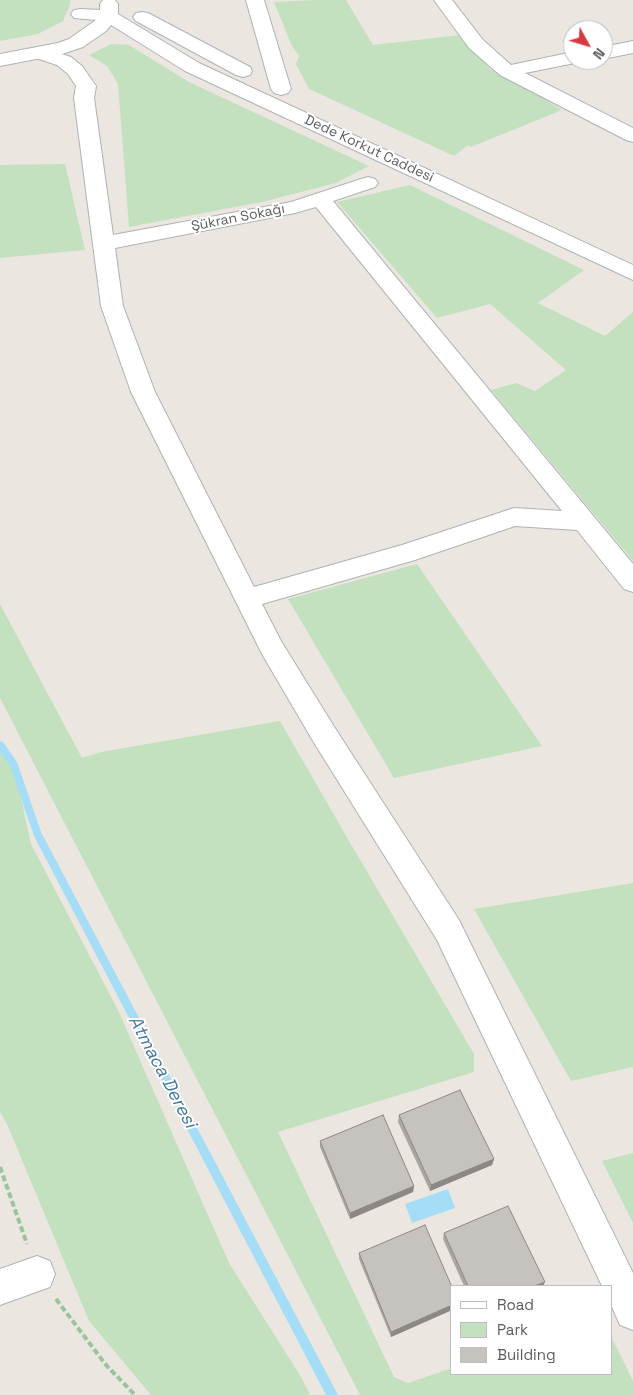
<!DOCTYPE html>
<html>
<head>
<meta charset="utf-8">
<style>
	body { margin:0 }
	#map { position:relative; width:633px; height:1395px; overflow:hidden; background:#ebe7e0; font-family:"Space Grotesk",sans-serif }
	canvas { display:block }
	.legend { position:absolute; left:450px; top:1285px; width:162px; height:90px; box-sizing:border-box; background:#fff; border:1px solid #bdbebf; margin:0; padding:6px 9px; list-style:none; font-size:15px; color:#595d60 }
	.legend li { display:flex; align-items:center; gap:10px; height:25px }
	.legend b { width:25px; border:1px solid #bdbebf }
	.north { position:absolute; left:563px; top:20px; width:50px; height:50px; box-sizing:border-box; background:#fff; border:1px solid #bdbebf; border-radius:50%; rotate:129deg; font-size:14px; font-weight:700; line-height:20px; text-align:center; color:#595d60 }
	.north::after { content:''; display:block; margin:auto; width:18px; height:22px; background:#d73a42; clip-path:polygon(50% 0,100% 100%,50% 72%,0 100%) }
</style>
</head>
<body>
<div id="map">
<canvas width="633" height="1395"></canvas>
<ul class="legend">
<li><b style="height:6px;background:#fff"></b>Road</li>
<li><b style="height:14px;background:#c3e0bf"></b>Park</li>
<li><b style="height:14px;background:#c6c2be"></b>Building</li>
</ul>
<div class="north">N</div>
</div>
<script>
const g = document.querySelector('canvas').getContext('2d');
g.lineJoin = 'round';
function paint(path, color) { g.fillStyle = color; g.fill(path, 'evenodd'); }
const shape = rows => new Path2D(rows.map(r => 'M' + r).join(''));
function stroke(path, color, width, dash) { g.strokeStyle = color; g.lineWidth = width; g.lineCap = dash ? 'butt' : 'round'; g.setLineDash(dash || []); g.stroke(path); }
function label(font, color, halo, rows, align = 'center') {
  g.font = font + ' "Space Grotesk",sans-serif'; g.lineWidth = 4; g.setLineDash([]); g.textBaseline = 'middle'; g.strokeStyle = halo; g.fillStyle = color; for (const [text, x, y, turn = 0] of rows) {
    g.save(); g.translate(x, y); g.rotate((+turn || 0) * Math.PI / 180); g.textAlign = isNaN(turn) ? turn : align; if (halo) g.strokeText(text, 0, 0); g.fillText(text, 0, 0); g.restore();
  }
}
const green = shape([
	[0,0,70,0,70,5,63,21,38,34,0,41],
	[315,0,346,0,373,45,460,35,491,70,498,71,562,110,471,147,468,145,454,156,309,89,296,64,299,56,292,46,274,2],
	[111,44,129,45,189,82,369,166,336,183,262,202,129,227,118,84,107,66,89,55],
	[65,164,85,250,0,258,0,165],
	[410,185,584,270,538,303,605,336,633,312,633,561,491,390,516,383,535,391,566,370,490,304,437,318,337,202],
	[417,564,542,746,394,778,288,599],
	[0,604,82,758,101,752,280,721,345,834,474,1054,474,1072,278,1132,394,1377,408,1383,452,1368,452,1374,612,1374,612,1338,633,1381,633,1395,360,1395,0,698],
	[0,746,14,765,31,844,118,1010,229,1263,303,1380,310,1395,151,1395,89,1321,7,1124,0,1112],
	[633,883,633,1067,571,1081,474,909],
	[633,1153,633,1223,602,1161]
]);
const water = shape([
	[448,1189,455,1208,412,1223,405,1204]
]);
const stream = shape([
	[0,741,3,742,17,762,41,832,338,1395,326,1395,34,836,10,766,0,752,0,741]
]);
const path = shape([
	[0,1167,27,1244],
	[56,1299,106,1365,135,1395]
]);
const minor = shape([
	[246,0,264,0,291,89,288,93,281,95,274,93,271,89,246,0],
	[434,0,452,0,483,40,511,65,573,52,573,60,581,60,580,62,525,73,633,128,633,142,626,140,500,75,469,48,434,0],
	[633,41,633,53,603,59,603,47,633,41],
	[40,47,71,57,82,66,96,86,94,98,113,235,291,202,361,179,368,177,375,179,378,183,375,187,333,201,633,564,633,592,624,589,577,530,515,526,415,560,262,604,281,641,333,725,459,920,633,1273,633,1330,620,1325,612,1307,612,1286,602,1286,437,940,313,741,262,654,131,392,101,306,74,98,76,86,68,74,57,65,33,57,31,53,33,49,40,47],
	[316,207,562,511,514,508,402,545,254,587,155,392,123,306,115,248,295,213,316,207],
	[37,1256,50,1261,55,1274,50,1287,0,1305,0,1269,37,1256]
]);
const tertiary = shape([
	[103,0,115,0,118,4,118,14,199,63,633,265,633,280,185,71,111,25,106,31,83,47,62,54,0,66,0,54,58,43,69,39,96,20,74,18,71,14,74,10,80,9,100,10,100,4,103,0],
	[142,12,148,13,250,67,252,71,250,75,243,77,236,75,136,21,133,17,136,13,142,12]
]);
const wall = shape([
	[399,1115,494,1159,492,1165,430,1191,398,1122],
	[320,1141,414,1186,413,1192,350,1219,320,1147],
	[444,1233,543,1286,464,1286,443,1239],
	[359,1253,452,1287,452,1310,391,1337,359,1259]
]);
const shadedWall = shape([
	[494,1159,492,1165,430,1191,431,1185],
	[414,1186,413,1192,350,1219,350,1213],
	[545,1282,543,1286,534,1286],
	[452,1305,452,1310,391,1337,391,1332]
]);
const building = shape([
	[460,1090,494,1159,431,1185,399,1115,460,1090],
	[383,1115,414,1186,350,1213,320,1141,383,1115],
	[508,1206,545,1282,534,1286,468,1286,444,1233,508,1206],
	[425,1225,452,1287,452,1305,391,1332,359,1253,425,1225]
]);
const farStreetnames = [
	["Dede Korkut Caddesi",369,149,25],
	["Şükran Sokağı",238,218,-11]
];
const waterNames = [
	["Atmaca Deresi",162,1072,62]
];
paint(green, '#c3e0bf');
paint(water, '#a5ddf6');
paint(stream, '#a5ddf6');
stroke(minor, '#aeb2b5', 2);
stroke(tertiary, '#aeb2b5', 2);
stroke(path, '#9ac3a0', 4, [6, 3]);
paint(minor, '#fff');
paint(tertiary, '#fff');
paint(wall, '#aaa7a3');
paint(shadedWall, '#8b8885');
paint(building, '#c6c2be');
stroke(building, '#8b8885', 1);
label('14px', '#595d60', '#fff', farStreetnames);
label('italic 18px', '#437a9c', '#fff', waterNames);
</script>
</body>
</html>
